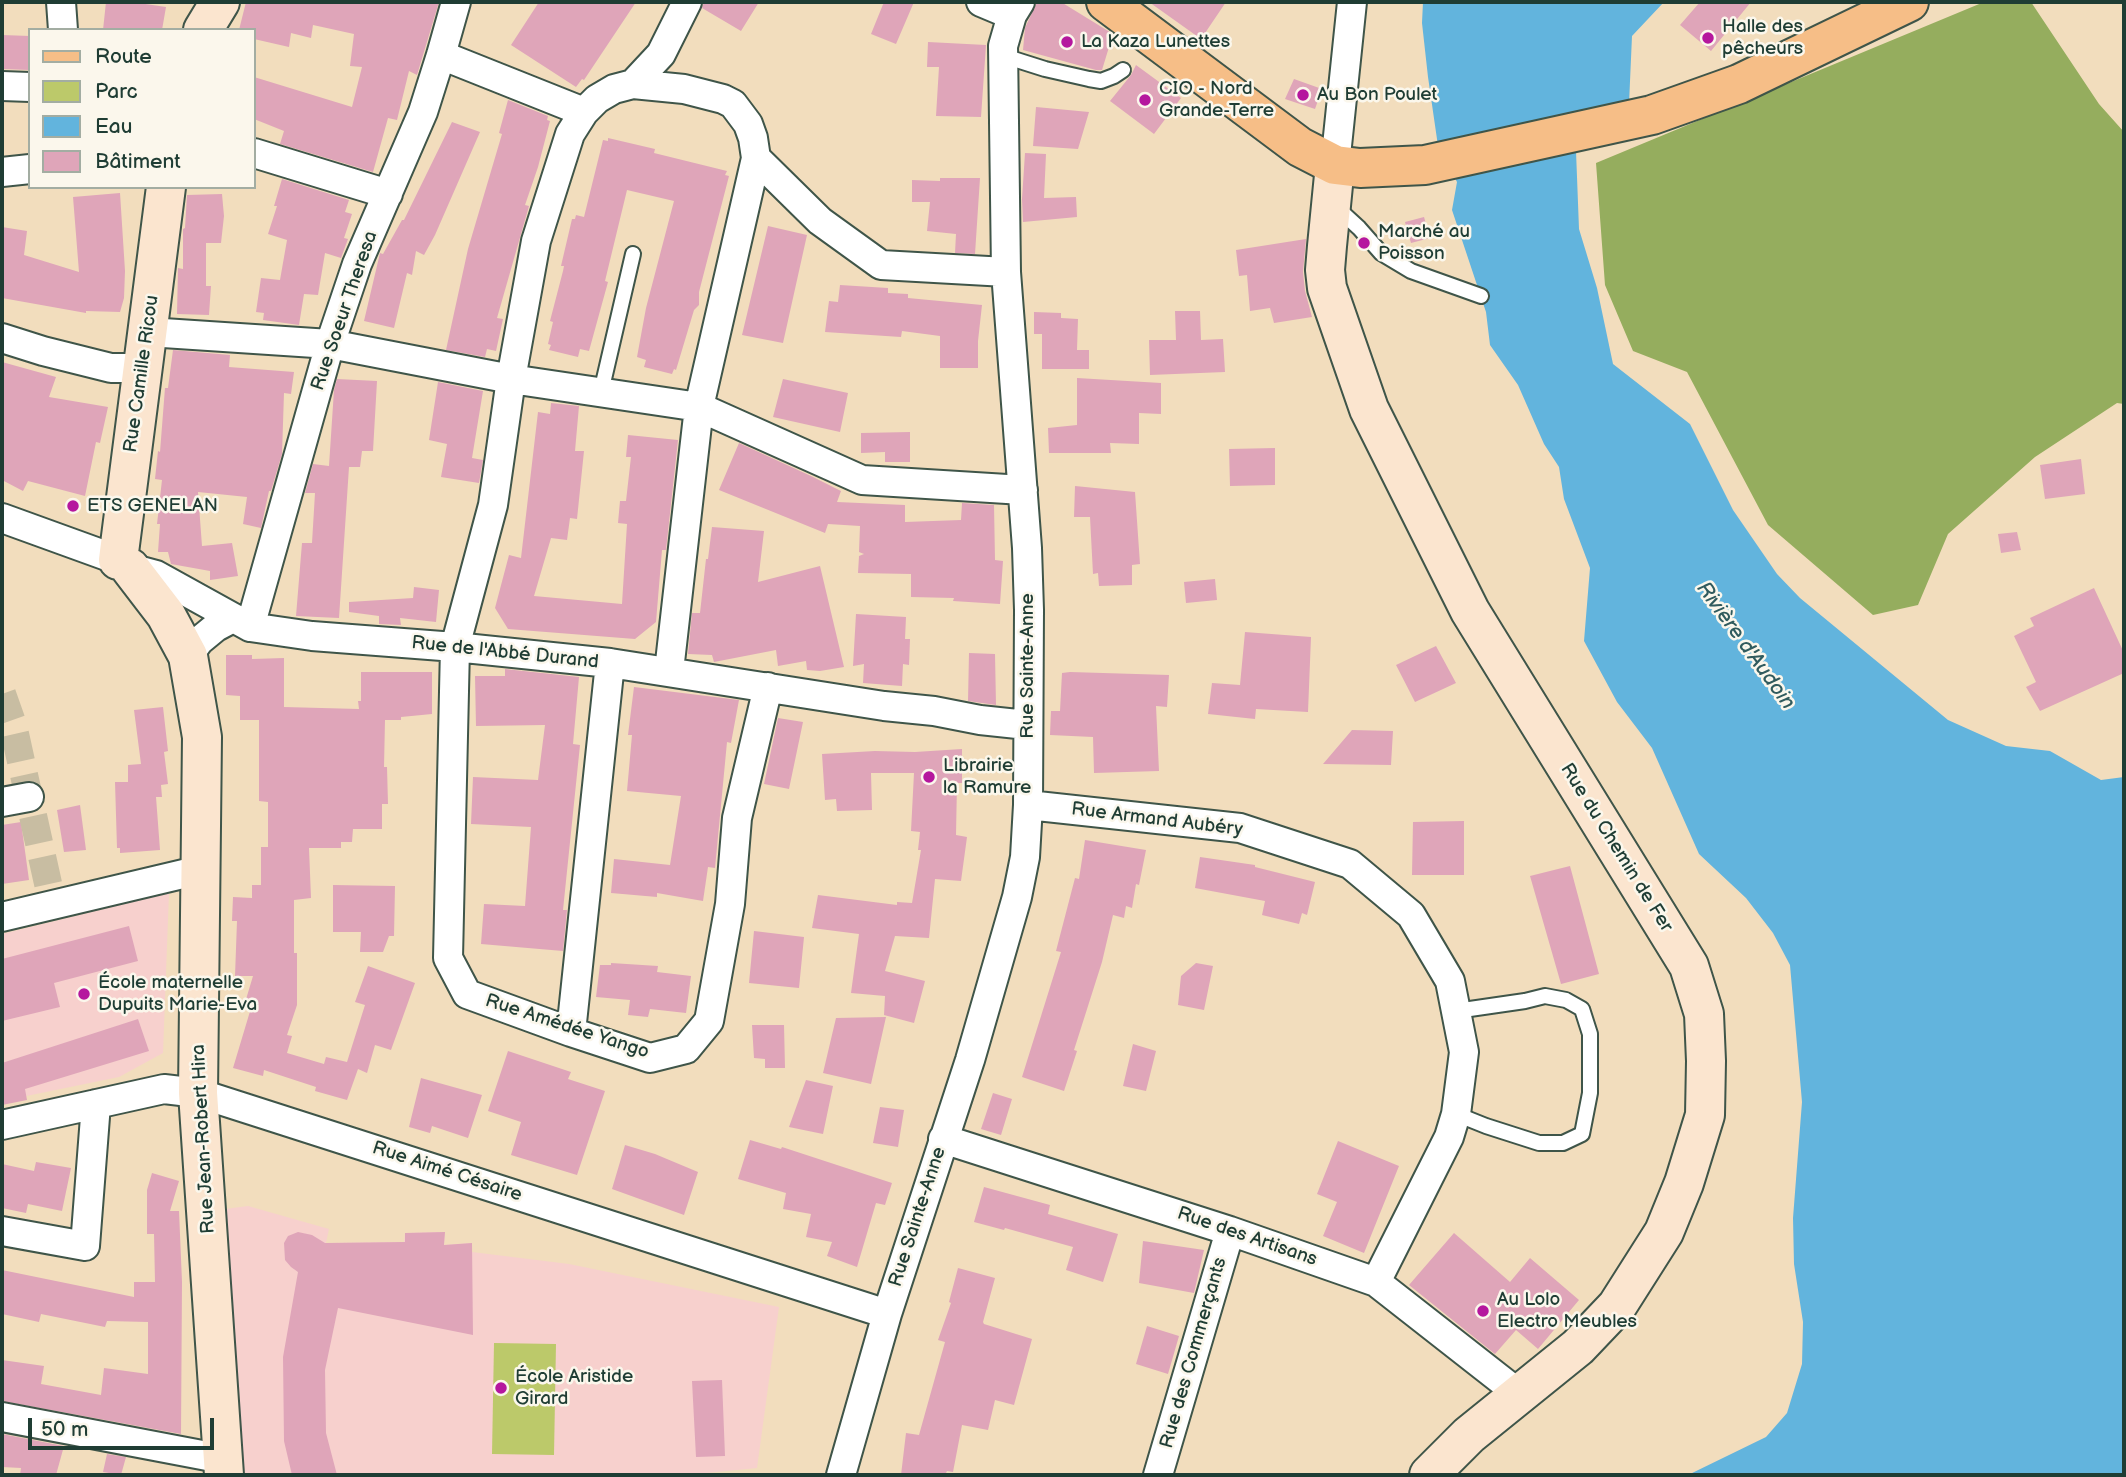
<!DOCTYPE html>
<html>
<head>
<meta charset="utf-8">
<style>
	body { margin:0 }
	#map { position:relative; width:2126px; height:1477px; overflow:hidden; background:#f2ddbd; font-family:"Balsamiq Sans",sans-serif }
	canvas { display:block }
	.frame { position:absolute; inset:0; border:4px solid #1f3d34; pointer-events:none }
	.legend { position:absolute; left:28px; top:28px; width:228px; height:161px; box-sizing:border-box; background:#fbf7ec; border:2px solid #a3ada2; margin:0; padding:9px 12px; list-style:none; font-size:21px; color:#1f3d34 }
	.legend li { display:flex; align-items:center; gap:14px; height:35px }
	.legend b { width:35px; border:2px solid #a3ada2 }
	.scale { position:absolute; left:28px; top:1418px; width:186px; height:32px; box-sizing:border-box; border:4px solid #1f3d34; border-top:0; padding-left:9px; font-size:21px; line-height:24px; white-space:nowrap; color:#1f3d34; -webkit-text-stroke:5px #fbf7ec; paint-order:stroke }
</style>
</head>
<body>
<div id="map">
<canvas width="2126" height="1477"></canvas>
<div class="frame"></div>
<ul class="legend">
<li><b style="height:9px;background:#f6be87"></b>Route</li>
<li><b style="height:19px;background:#bcc96a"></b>Parc</li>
<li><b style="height:19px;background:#62b4dd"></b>Eau</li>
<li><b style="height:19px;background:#dfa5b9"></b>Bâtiment</li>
</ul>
<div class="scale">50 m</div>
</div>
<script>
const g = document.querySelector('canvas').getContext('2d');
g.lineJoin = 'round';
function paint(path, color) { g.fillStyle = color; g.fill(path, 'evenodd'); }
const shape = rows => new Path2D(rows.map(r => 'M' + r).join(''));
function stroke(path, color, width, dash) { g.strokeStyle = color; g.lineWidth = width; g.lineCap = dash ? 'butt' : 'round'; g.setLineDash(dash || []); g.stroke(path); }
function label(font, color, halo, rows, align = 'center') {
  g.font = font + ' "Balsamiq Sans",sans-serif'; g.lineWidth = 5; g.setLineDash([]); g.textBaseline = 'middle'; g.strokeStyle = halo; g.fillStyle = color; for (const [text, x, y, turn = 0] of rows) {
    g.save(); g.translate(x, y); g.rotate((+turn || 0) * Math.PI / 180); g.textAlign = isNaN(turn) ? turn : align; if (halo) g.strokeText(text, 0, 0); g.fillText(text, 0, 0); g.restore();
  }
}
const built = shape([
	[169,893,163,1053,119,1077,2,1101,2,934],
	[248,1206,329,1229,326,1243,404,1242,405,1233,445,1232,444,1245,472,1243,472,1252,569,1264,779,1307,757,1468,687,1475,238,1475,225,1209]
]);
const green = shape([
	[494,1343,556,1344,554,1455,492,1454]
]);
const forest = shape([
	[1984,2,2031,2,2099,104,2124,132,2124,404,2117,403,2035,457,1948,534,1918,605,1873,615,1768,525,1687,372,1633,351,1605,285,1596,163]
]);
const water = shape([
	[1423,2,1664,2,1632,36,1629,104,1576,151,1579,229,1597,288,1613,364,1690,424,1733,510,1777,574,1800,598,1948,720,2006,746,2050,751,2101,780,2124,777,2124,1475,1688,1475,1766,1437,1787,1413,1802,1364,1803,1322,1794,1264,1793,1218,1802,1102,1790,965,1773,933,1746,898,1699,854,1652,748,1617,702,1584,641,1590,568,1564,499,1559,467,1544,444,1518,385,1490,345,1486,312,1452,210,1457,182,1438,146,1428,77,1422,23]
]);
const building = shape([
	[106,2,132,2,166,7,162,30,103,30],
	[246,2,439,2,417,75,409,71,397,120,388,118,373,172,280,144,284,131,254,119,254,77,352,107,362,67,350,66,354,34,313,25,311,38,291,33,289,47,254,39,254,30,239,30],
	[539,2,636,2,584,80,582,79,576,87,511,45],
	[704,2,759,2,741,31,702,8],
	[884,2,914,2,896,44,871,34],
	[1037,2,1061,2,1113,34,1102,70,1096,70,1023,50,1025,28],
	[1149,2,1226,2,1201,39],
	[1700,2,1751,2,1711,51,1680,25],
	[2,35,30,36,30,70,2,69],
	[928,42,986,45,981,117,936,116,939,67,927,67],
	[1136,65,1181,98,1154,134,1110,101,1131,75],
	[1294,79,1322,89,1315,109,1285,99],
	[508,100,548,116,547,120,550,121,538,167,525,205,529,206,497,318,503,319,496,351,487,349,485,357,446,350,468,249,502,134,499,133],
	[1036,107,1089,112,1078,149,1033,146],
	[452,122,480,132,435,235,424,255,416,251,412,275,407,273,394,328,364,321,380,253,383,254,402,220,404,220],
	[608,138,655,149,654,153,727,171,725,175,729,176,699,292,699,305,694,310,676,370,674,369,672,374,644,367,646,360,637,357,646,308,674,201,627,190,605,281,608,282,589,351,580,349,578,357,549,350,551,345,548,344,553,322,550,321,563,271,564,266,561,266,572,219,575,219,576,215,584,217,603,140,608,141],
	[1025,153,1046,154,1044,198,1076,197,1077,217,1023,222,1022,199],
	[940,178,980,178,975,254,955,253,956,234,927,231,930,202,912,202,912,180,940,181],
	[282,179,349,200,345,212,352,214,344,238,348,239,341,258,325,253,318,295,304,294,299,325,263,320,264,313,256,312,261,278,280,280,287,240,268,234,277,206,274,206],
	[120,193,125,271,124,298,120,312,86,311,86,313,2,298,2,227,27,231,24,255,79,272,73,197],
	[222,194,224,216,221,243,206,243,206,286,211,286,209,315,177,314,178,268,183,269,183,229,185,228,187,195],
	[1424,217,1430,238,1411,243,1405,222],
	[768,226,807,235,783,343,742,335],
	[1306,239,1303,272,1305,291,1312,317,1274,323,1270,308,1250,311,1247,275,1239,276,1236,250],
	[840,285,888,288,888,293,908,294,908,298,982,305,978,341,978,368,940,368,940,336,902,331,901,337,825,332,829,301,838,302],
	[1175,311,1200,311,1201,340,1223,339,1225,372,1150,375,1149,340,1176,340],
	[1034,312,1061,313,1061,318,1078,319,1077,350,1089,350,1089,369,1042,369,1042,334,1034,334],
	[173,350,230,355,229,367,294,372,291,394,284,393,282,454,271,491,269,491,261,528,243,524,247,497,198,492,202,546,232,543,238,576,210,580,210,571,171,564,168,552,158,552,160,524,157,524,162,480,155,479,158,451,160,452,165,388,168,388],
	[2,362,56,377,49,397,108,407,100,443,96,442,85,496,28,481,23,491,2,480],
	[1077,378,1161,383,1161,414,1139,413,1139,444,1110,443,1111,453,1049,453,1048,428,1077,425],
	[337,379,377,381,373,451,362,451,360,467,349,467,339,618,296,616,302,543,312,543,315,493,305,493,313,464,329,466,334,390],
	[783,379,848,393,840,432,773,417],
	[438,382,483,391,472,458,483,460,479,483,441,477,447,444,429,440],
	[551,403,579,406,575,451,584,451,577,519,570,518,567,540,551,538,534,596,622,604,627,524,618,523,620,501,626,501,631,457,626,457,628,435,678,440,666,550,662,550,656,622,635,639,508,629,495,608,509,555,521,558,538,412,550,414],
	[910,432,910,462,885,462,885,452,861,453,861,433],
	[739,443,811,476,841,491,837,502,905,505,905,522,961,520,962,503,994,505,995,560,1003,561,1000,604,953,601,954,598,911,597,911,574,858,573,859,556,864,554,859,552,860,526,828,524,825,533,719,490],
	[1275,448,1275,485,1230,486,1229,449],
	[2081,459,2085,494,2045,499,2040,465],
	[1075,486,1135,492,1140,564,1132,565,1132,585,1099,586,1098,573,1093,574,1090,517,1074,517],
	[712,527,764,531,758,582,820,566,844,667,820,671,807,670,806,661,778,666,776,650,714,662,712,655,688,654,692,613,700,613,706,559,708,559],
	[2017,532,2021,550,2001,553,1998,534],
	[1215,579,1217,600,1186,603,1184,582],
	[414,587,439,590,436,622,400,618,401,625,379,624,379,616,349,612,349,602,413,598],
	[2094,588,2124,653,2124,673,2040,711,2026,687,2036,682,2014,636,2034,626,2030,618],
	[856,614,906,617,905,639,910,639,909,665,903,664,902,686,863,683,864,664,853,666],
	[1245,632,1311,637,1308,712,1256,709,1255,719,1208,714,1212,683,1240,685],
	[1436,646,1456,683,1415,702,1396,665],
	[969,653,995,654,996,705,968,701],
	[226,655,252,655,252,659,284,658,284,707,359,709,358,701,361,701,361,672,432,672,432,714,401,717,401,720,385,720,384,767,387,767,388,804,382,804,382,829,353,829,352,842,341,842,341,848,309,848,311,898,294,900,294,953,297,953,297,1005,287,1035,292,1036,287,1053,324,1064,326,1057,347,1062,365,1005,355,1002,368,966,415,983,391,1050,375,1045,367,1073,358,1069,347,1100,315,1091,316,1087,264,1070,263,1076,233,1068,251,1008,244,1006,253,976,235,976,237,921,232,921,233,897,252,898,252,885,261,885,261,847,268,847,268,802,259,801,259,720,240,720,240,696,226,695],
	[505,669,579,677,573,744,580,745,563,910,567,910,563,951,481,944,484,904,525,906,531,827,471,824,473,777,538,780,545,725,476,726,475,676,505,676],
	[1070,672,1169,675,1167,707,1156,706,1159,771,1094,773,1093,737,1050,735,1051,711,1060,711,1062,673],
	[634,687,739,700,731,743,727,742,715,868,708,867,703,901,657,893,657,897,611,893,614,859,670,865,681,796,627,791,632,735,628,735],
	[163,707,168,751,164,752,168,784,161,785,162,797,156,797,160,850,120,853,120,848,117,848,115,782,128,782,128,765,141,764,134,710],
	[778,718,803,722,789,789,764,784],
	[1352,730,1393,731,1391,765,1323,764],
	[962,749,962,783,957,783,956,835,967,837,961,881,935,879,929,938,895,936,885,971,925,981,914,1023,884,1015,885,996,851,993,859,934,812,928,818,895,897,905,897,902,912,903,921,850,918,850,920,832,911,831,914,773,871,773,872,810,837,811,836,799,825,800,822,754,875,751,915,752],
	[80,805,86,850,64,852,57,810],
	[1464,821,1464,875,1412,875,1413,822],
	[21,822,29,880,2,884,2,825],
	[1085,840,1146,850,1139,885,1136,884,1132,908,1126,906,1124,918,1113,915,1102,962,1074,1050,1077,1051,1064,1091,1022,1077,1061,952,1056,951,1075,878,1079,879],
	[1200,857,1255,865,1255,867,1315,882,1307,915,1302,913,1299,924,1262,915,1265,901,1195,888],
	[1570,866,1599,974,1561,984,1530,876],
	[333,885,395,886,394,936,389,936,383,952,360,952,361,932,333,932],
	[129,926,138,961,54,983,60,1007,2,1021,2,959],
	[754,931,804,937,799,988,749,983],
	[611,963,658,966,657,972,691,976,686,1013,650,1009,648,1017,628,1015,630,1000,596,997,600,965,611,965],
	[1196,963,1213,966,1204,1010,1178,1005,1181,976],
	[886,1017,871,1084,823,1073,836,1018],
	[138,1019,149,1051,25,1089,27,1100,2,1105,2,1063],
	[752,1025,784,1025,785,1068,765,1068,765,1059,754,1058],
	[1133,1044,1156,1051,1146,1091,1123,1086],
	[508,1051,571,1072,568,1079,605,1091,577,1175,511,1155,521,1122,488,1111],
	[421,1078,482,1095,468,1138,432,1126,430,1133,409,1127],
	[806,1080,833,1086,823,1134,789,1127],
	[993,1093,1012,1099,1001,1135,981,1129],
	[880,1107,904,1110,898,1147,873,1143],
	[750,1140,781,1149,782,1147,892,1183,885,1205,876,1203,857,1267,827,1256,832,1242,806,1237,811,1214,783,1209,786,1193,738,1179],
	[1338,1141,1399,1166,1364,1253,1323,1236,1337,1202,1317,1194],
	[625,1145,655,1154,698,1172,684,1215,612,1189],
	[36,1162,71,1168,62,1211,28,1204,26,1213,2,1208,2,1164,34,1171],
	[152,1173,179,1181,170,1211,179,1211,182,1282,181,1434,2,1401,2,1360,44,1366,41,1384,101,1395,104,1368,148,1374,148,1322,107,1321,105,1327,41,1314,39,1322,2,1314,2,1270,134,1297,134,1282,155,1282,154,1234,147,1234,147,1190],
	[984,1187,1050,1205,1048,1214,1118,1234,1103,1282,1066,1270,1073,1247,1005,1228,1004,1230,974,1222],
	[298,1232,312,1235,325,1243,405,1242,405,1233,445,1232,444,1245,472,1243,473,1335,338,1308,325,1370,326,1433,337,1475,292,1475,284,1441,283,1357,298,1272,291,1267,285,1260,284,1243,288,1236],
	[1454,1233,1510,1282,1530,1258,1579,1300,1538,1349,1516,1330,1495,1354,1409,1285],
	[1143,1241,1204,1250,1194,1293,1139,1283],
	[958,1268,995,1278,983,1322,984,1324,1032,1339,1014,1405,995,1400,988,1430,962,1425,953,1472,947,1471,945,1475,901,1475,906,1433,919,1435,945,1342,938,1340,951,1303,949,1302],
	[1147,1326,1179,1336,1168,1374,1136,1364],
	[722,1380,725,1456,696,1457,692,1381],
	[2,1434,64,1446,56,1475,20,1475,21,1468,2,1467],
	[107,1454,126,1457,121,1475,103,1472]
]);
const streetTunnel = shape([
	[2,694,13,725,53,906]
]);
const lane = shape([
	[1004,56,1045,69,1089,79,1101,81,1114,76,1123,70],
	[1335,206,1359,228,1381,253,1411,271,1481,296],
	[601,392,633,254],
	[1456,1011,1525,1001,1545,996,1566,1000,1582,1009,1590,1034,1590,1093,1582,1134,1563,1143,1539,1143,1486,1126,1456,1114]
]);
const street = shape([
	[61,2,63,30],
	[981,2,1012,15],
	[441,55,584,112],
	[633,84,661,54,687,2],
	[2,86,30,87],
	[254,153,388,194],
	[1335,165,1352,2],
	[2,172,30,169],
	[148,332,330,344,511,379,699,407,862,480,1023,490],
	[2,338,43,351,111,368,142,368],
	[2,518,118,560,130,568,156,575,250,627,312,636,455,647,610,663,884,706,934,711,980,720,1027,725],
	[250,627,330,344,357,264,423,112,441,55,456,2],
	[188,656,199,641,216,627,233,618],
	[669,671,699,407,756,158],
	[768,687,737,818,730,904,709,1021,686,1049,650,1058,571,1032,467,994,448,958,455,647,493,505,511,379,536,241,570,134,584,112,597,99,614,89,633,84,684,89,723,99,733,104,748,124,753,138,756,158,820,221,881,265,1006,272],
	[2,802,29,797],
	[1028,805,1240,828,1350,864,1411,915,1450,981,1464,1052,1456,1114,1449,1137,1376,1282],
	[2,917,200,870],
	[571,1032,610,663],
	[2,1125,164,1089,198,1093,887,1314],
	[943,1139,1230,1231,1376,1282,1519,1394],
	[2,1231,85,1246,96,1104],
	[2,1417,223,1459],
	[841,1475,887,1314,970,1060,1017,897,1025,857,1028,805,1029,610,1027,548,1006,272,1003,46,1012,15,1020,2],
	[1158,1475,1230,1231]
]);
const secondary = shape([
	[203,30,220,2],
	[1335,165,1327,246,1325,270,1327,288,1369,409,1470,611,1689,966,1704,1014,1706,1061,1705,1115,1684,1183,1664,1232,1617,1306,1578,1347,1469,1435,1429,1475],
	[118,560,166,187],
	[130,568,166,615,188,656,202,737,198,1093,224,1475]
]);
const primary = shape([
	[1106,2,1300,147,1335,165,1360,168,1425,165,1652,115,1739,84,1909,2]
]);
const markers = [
	[1708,38,7,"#b5179e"],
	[1067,42,7,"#b5179e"],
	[1303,95,7,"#b5179e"],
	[1145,100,7,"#b5179e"],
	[1364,243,7,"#b5179e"],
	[73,506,7,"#b5179e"],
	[929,777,7,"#b5179e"],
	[84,994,7,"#b5179e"],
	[1483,1311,7,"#b5179e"],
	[501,1388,7,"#b5179e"]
];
const poiNames = [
	["Halle des",1722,27],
	["pêcheurs",1722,49],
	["La Kaza Lunettes",1081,42],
	["CIO - Nord",1159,89],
	["Grande-Terre",1159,111],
	["Au Bon Poulet",1317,95],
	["Marché au",1378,232],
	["Poisson",1378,254],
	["ETS GENELAN",87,506],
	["Librairie",943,766],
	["la Ramure",943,788],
	["École maternelle",98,983],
	["Dupuits Marie-Eva",98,1005],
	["Au Lolo",1497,1300],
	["Electro Meubles",1497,1322],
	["École Aristide",515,1377],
	["Girard",515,1399]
];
const streetNames = [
	["Rue Soeur Theresa",345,311,-71],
	["Rue Camille Ricou",142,374,-82],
	["Rue de l'Abbé Durand",505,653,6],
	["Rue Sainte-Anne",1028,666,-90],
	["Rue Armand Aubéry",1157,820,7],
	["Rue du Chemin de Fer",1616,848,58],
	["Rue Amédée Yango",567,1027,18],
	["Rue Jean-Robert Hira",204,1139,-93],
	["Rue Aimé Césaire",447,1172,18],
	["Rue Sainte-Anne",918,1217,-72],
	["Rue des Artisans",1247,1237,19],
	["Rue des Commerçants",1194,1353,-74]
];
const waterNames = [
	["Rivière d'Audoin",1745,646,54]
];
paint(built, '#f7d0cd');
paint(green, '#bcc96a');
paint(forest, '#95ad5e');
paint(water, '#62b4dd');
paint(building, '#dfa5b9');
stroke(streetTunnel, '#c8bda2', 28, [28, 14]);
stroke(lane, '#3f5549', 18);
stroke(street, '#3f5549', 32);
stroke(secondary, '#3f5549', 42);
stroke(primary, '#3f5549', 42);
stroke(lane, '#fff', 14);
stroke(street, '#fff', 28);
stroke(secondary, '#fbe5cf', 38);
stroke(primary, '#f6be87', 38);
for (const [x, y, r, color] of markers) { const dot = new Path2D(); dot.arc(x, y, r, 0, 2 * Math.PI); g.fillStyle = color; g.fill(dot); stroke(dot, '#fbf7ec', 2.5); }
label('19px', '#1f3d34', '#fbf7ec', poiNames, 'left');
label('19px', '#1f3d34', '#fbf7ec', streetNames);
label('italic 21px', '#305b5e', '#fbf7ec', waterNames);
</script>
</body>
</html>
